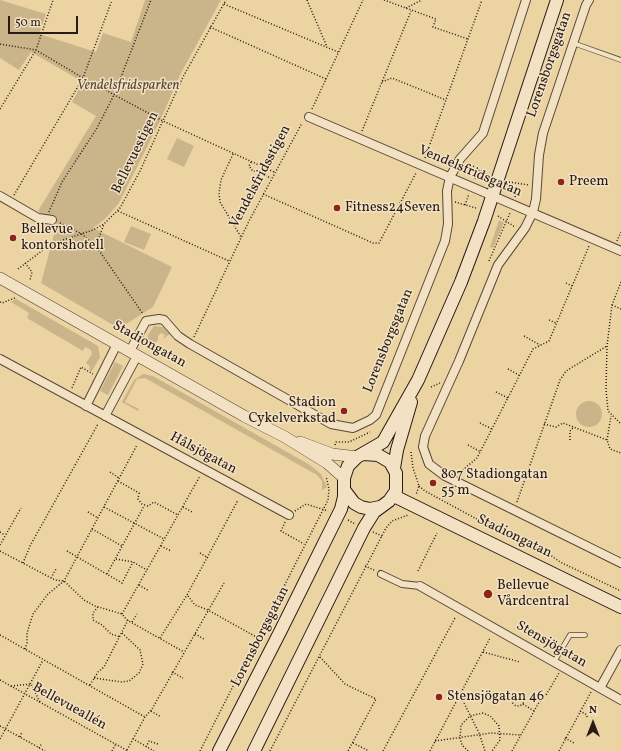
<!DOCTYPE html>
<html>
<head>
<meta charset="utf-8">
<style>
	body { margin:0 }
	#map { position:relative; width:621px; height:751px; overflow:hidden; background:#ebd3a2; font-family:Vollkorn,serif }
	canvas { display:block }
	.north { position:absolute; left:573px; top:703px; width:40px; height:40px; -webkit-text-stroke:3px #f2e2c3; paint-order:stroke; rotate:0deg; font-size:11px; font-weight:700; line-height:16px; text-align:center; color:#281a15 }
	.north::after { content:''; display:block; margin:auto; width:14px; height:18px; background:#281a15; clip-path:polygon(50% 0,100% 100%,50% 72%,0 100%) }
	.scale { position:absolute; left:8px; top:16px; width:70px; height:18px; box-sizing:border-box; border:2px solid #281a15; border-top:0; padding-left:5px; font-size:12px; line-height:14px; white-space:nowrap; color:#281a15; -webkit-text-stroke:3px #f2e2c3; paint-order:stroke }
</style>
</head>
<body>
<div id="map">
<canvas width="621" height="751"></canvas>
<div class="north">N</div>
<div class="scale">50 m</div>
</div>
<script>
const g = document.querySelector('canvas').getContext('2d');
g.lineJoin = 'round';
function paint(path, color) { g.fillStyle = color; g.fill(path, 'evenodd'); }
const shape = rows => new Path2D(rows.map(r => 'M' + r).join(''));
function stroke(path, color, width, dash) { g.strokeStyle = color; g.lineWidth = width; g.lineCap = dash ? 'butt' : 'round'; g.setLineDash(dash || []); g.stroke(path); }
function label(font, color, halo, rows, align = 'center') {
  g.font = font + ' Vollkorn,serif'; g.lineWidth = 3; g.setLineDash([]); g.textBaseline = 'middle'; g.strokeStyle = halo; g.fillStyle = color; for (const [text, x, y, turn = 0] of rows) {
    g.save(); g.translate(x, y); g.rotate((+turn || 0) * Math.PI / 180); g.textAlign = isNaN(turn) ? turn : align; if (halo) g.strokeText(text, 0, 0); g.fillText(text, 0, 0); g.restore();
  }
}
const green = shape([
	[0,0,46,14,39,34,96,52,103,33,131,42,145,0,221,0,181,73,159,123,119,203,105,219,93,228,172,267,153,307,123,326,113,325,41,283,57,224,38,211,96,116,72,102,83,82,31,52,19,70,0,58],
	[177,138,194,146,184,167,167,159],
	[499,220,504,223,493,248,490,247],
	[131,226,151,234,144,250,124,242],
	[16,299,98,346,100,357,92,371,89,370,90,366,86,363,92,354,91,350,85,347,83,351,27,318,29,313,11,302],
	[154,326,163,327,170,334,163,339,165,335,161,333,158,336,158,340,152,346,148,342,148,335],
	[115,362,123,366,108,395,100,391],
	[143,374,153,376,310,465,321,474,327,487,322,490,322,481,317,475,145,378,137,379,125,402,139,409,138,411,122,402,134,380],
	'576 414a13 13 0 1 1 26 0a13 13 0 1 1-26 0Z'
]);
const path = shape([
	[307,0,327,47],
	[384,0,436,19,433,27,468,39],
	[224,4,338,52],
	[406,8,422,0],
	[210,27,326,79],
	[0,44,36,50,83,78,163,121,274,172],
	[382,82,392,78,446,100],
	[0,109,36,50,53,0],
	[312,109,363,0],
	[362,131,411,11],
	[233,154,221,180,219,193,220,202,241,237],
	[425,158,482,0],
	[251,162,249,166,252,170,271,178],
	[468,163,489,176],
	[475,179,479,170],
	[509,182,529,185],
	[263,194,373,243,379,243,416,173],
	[14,195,83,78,112,0],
	[515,197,519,186],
	[455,202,476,208],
	[465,205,469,194],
	[118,211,229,261],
	[49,212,62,182,97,128,114,95,151,0],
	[498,216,515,227],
	[60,223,82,234,98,249,143,314],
	[617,241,621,232],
	[98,249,97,243,104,224],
	[489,261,510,213],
	[25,263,32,272,30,280],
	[18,269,47,247,63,240,93,230,104,224,120,208,140,171,183,77,226,0],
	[621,282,612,305,607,346,606,389,608,411,621,424],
	[566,283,572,286],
	[0,302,2,303,15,298],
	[612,305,621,309],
	[549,320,556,323],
	[524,336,540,345],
	[194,337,249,221,302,123],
	[508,369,519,375],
	[431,387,440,383],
	[72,388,81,367,93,374],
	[496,392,508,398],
	[480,423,492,429],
	[544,424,556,427,563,423,607,440,610,449,621,453],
	[570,440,570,431,574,427],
	[607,440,611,416],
	[335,445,336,442,349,442,370,432],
	[468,445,481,452],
	[411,452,413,468,419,486,416,495],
	[110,472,119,478],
	[458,474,477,458,533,349,549,341,589,246],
	[118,481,139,493,138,499,142,504,148,506,154,502,178,515],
	[419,486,425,491,497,530,549,554,560,562,621,591],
	[517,502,560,380,566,371,607,346],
	[104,507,164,539],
	[183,507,192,512],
	[295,511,306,504,328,511],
	[88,512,98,518],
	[348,520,355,524],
	[285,522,281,531,304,544],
	[92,529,122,546],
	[0,532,5,535],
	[373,532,382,536],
	[0,545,21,508],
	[161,546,171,551],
	[0,551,55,580,64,581,84,600,95,606,122,614,127,620,184,652],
	[67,551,122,583,133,562],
	[200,553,208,558],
	[116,559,133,562,147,570],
	[23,563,30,546,98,424],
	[365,566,374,570],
	[418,571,437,533],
	[107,574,144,506],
	[51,578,56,569],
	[139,585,149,591],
	[188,596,195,605,208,610,258,638],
	[98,607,93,613,93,620,102,625,111,634,120,637],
	[122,614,200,476],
	[132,622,137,614],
	[195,634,204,639],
	[0,635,145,717],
	[160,638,187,595,238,500],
	[25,649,27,643,27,633,33,614,48,594,64,581,137,445],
	[483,652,520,662],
	[320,657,345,684,376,699,348,751],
	[172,672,183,678],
	[94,678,122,682,129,681,139,673,143,664,140,650,122,633],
	[0,680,128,751],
	[90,685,98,672,104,667,128,620],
	[11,686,31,684,40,702],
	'512 700a6 6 0 1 1 12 0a6 6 0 1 1-12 0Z',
	[460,695,479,733,485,751],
	[523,704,534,711],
	[151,711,161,717],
	[580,711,587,715,587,718],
	[0,726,45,751],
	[20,737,22,732],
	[565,738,574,743],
	[0,739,43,660],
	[133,739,145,717,152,709,224,583],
	[435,741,491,733,521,735],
	[353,743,369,751],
	[146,747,149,741,158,744],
	[39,748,42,743],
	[127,750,133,739,154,751],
	[112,751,115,745],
	[200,751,328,500,329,489,326,476],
	[270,751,386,528,392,521,408,515],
	[383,751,455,618],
	[430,751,490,638],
	[468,751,462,745,460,738,461,725,470,716,483,713,490,716,499,726,500,740,492,751],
	[512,751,538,704,546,695,559,673],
	[559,751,591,692]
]);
const service = shape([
	[573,43,621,60],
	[554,662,570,635,585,635]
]);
const pedestrian = shape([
	[381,574,402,584,420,586]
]);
const minor = shape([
	[589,0,586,5,543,133,539,155,536,199,533,212,525,228,498,265,459,361,425,436,423,447,429,464,445,476,621,563],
	[309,117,621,251],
	[0,196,38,218,52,220],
	[130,351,146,321,159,319,164,320,178,336,190,344,331,424,353,428,370,420,376,415,445,241,448,224,447,191,450,177,460,159,483,133,526,0],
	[0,359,289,515],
	[86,406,117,344],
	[105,416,137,356],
	[420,586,621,700],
	[600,688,621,650]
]);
const tertiary = shape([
	[0,278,244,416,285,437,327,463,344,478],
	[300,442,332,454,357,457]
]);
const secondary = shape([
	[394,468,397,450,411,402],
	[345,491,354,503,361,507,370,509,380,507],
	[394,496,621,607],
	[219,751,281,630,341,509,344,497,344,478,348,466,357,457,383,442,418,380,461,282,484,221,557,0],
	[254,751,364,528,374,512,389,501,396,491,396,473,390,462,378,455,364,454]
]);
const markers = [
	[561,182,4,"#8f2418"],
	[337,208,4,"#8f2418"],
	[13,238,4,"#8f2418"],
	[344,411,4,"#8f2418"],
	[433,483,4,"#8f2418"],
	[488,594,5,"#8f2418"],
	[439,697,4,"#8f2418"]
];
const streetNames = [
	["Lorensborgsgatan",550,65,-71],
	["Bellevuestigen",136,153,-64],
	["Vendelsfridsgatan",470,172,23],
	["Vendelsfridsstigen",261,177,-62],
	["Lorensborgsgatan",389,341,-68],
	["Stadiongatan",149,345,29],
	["Hålsjögatan",203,454,28],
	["Stadiongatan",514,537,26],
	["Lorensborgsgatan",261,637,-63],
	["Stensjögatan",551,645,30],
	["Bellevueallén",69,707,29]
];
const parkNames = [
	["Vendelsfridsparken",128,86]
];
const poiNames = [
	["Preem",569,182],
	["Fitness24Seven",345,208],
	["Bellevue",21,230],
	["kontorshotell",21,246],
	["Stadion",336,403,"right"],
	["Cykelverkstad",336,419,"right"],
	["807 Stadiongatan",441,475],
	["55 m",441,491],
	["Bellevue",497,586],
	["Vårdcentral",497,602],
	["Stensjögatan 46",447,697]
];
paint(green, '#cab48a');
stroke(service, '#594838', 5.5);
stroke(pedestrian, '#594838', 8);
stroke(minor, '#594838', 10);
stroke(tertiary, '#594838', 12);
stroke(secondary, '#281a15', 14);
stroke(path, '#281a15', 1.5, [1, 2]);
stroke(service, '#f2e2c3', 4);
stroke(pedestrian, '#f2e2c3', 6);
stroke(minor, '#f2e2c3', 8);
stroke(tertiary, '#f2e2c3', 11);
stroke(secondary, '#f2e2c3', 12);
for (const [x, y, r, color] of markers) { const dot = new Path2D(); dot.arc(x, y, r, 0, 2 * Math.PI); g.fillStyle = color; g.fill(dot); stroke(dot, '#f2e2c3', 1.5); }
label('14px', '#281a15', '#f2e2c3', streetNames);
label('italic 14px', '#594838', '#f2e2c3', parkNames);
label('14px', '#281a15', '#f2e2c3', poiNames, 'left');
</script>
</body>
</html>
